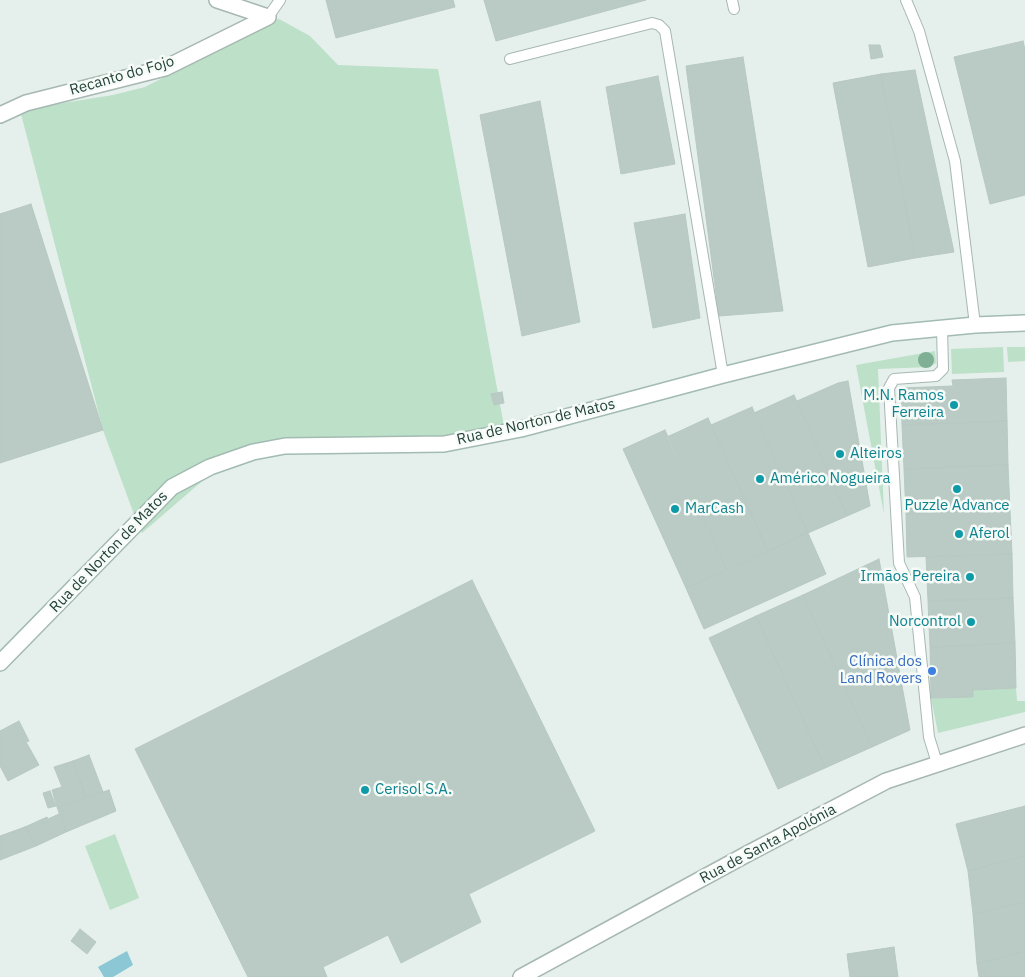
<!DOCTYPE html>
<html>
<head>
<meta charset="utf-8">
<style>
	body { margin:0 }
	canvas { display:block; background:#e5efeb }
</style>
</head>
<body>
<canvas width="1025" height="977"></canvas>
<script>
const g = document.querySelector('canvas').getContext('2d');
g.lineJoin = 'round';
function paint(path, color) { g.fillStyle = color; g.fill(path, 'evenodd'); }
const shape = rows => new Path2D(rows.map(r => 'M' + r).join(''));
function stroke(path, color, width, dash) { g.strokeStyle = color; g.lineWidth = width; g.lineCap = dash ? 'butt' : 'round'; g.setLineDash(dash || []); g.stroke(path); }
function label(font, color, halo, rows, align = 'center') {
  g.font = font + ' "IBM Plex Sans",sans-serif'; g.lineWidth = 5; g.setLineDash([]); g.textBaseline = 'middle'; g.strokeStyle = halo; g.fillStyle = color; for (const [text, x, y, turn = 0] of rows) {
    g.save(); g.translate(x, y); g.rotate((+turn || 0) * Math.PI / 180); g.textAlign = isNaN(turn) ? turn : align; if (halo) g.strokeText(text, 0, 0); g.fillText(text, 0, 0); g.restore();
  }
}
const green = shape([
	[279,19,310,36,338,65,438,69,504,426,453,440,276,451,222,464,142,533,132,509,103,430,20,110,113,95,145,87,213,52,259,24],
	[1003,347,1004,372,952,374,951,349],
	[1007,347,1025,347,1025,361,1008,362],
	[935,351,936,363,930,367,878,369,884,514,856,365],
	[1016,688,1017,701,1025,701,1025,712,938,733,931,698,973,697,973,690],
	[115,834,139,898,110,910,85,846]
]);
const water = shape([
	[127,951,133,965,113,977,104,977,98,967]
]);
const building = shape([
	[326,0,453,0,455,7,336,38,326,0],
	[484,0,646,0,496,41,484,0],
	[1023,41,1025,50,1025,195,990,204,954,57,1023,41],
	[869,45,880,45,883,57,871,59,869,45],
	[743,57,783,311,719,316,686,66,743,57],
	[915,70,954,252,915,258,881,74,915,70],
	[881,74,915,258,868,267,833,83,881,74],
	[658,76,675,164,621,174,606,87,658,76],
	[540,101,580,322,522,336,480,115,540,101],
	[31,204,103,430,0,463,0,214,31,204],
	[685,214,700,318,653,328,634,223,685,214],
	[1006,378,1007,421,902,425,901,388,953,386,952,380,1006,378],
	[848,381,870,506,847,516,797,401,838,383,848,381],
	[502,392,504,403,494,405,491,394,502,392],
	[794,395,847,516,808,533,754,413,794,395],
	[752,407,808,533,768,551,711,425,752,407],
	[708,418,768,551,727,570,667,437,708,418],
	[1007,421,1008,465,904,469,902,425,1007,421],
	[665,430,727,570,686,588,623,449,665,430],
	[1008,465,1010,510,906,514,904,469,1008,465],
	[1010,510,1012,554,907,557,906,514,1010,510],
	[808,533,826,574,704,629,686,588,808,533],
	[1012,554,1013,598,928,601,926,557,1012,554],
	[879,559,910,730,872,747,803,595,879,559],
	[472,580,595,831,469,894,481,922,401,963,388,935,323,967,327,977,248,977,135,749,472,580],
	[803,595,872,747,825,768,756,616,803,595],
	[1013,598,1015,643,930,647,928,601,1013,598],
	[756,616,825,768,778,789,709,638,756,616],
	[1015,643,1016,688,973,690,973,697,931,698,930,647,1015,643],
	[19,721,29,741,26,742,39,765,8,781,0,766,0,731,19,721],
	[89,755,103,792,86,798,73,761,89,755],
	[73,761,86,798,57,807,52,790,62,787,54,767,73,761],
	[109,790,116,811,66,832,57,807,109,790],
	[50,791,56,806,48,808,43,793,50,791],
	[1025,806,1025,856,968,871,956,824,1025,806],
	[59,814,66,832,36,846,25,827,47,817,48,819,59,814],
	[25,827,36,846,0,860,0,836,25,827],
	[1025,856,1025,902,973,914,968,871,1025,856],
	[1025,902,1025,951,977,964,973,914,1025,902],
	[80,929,96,942,87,954,71,941,80,929],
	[894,947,898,977,850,977,847,954,894,947],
	[1025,951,1025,977,979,977,977,964,1025,951]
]);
const lane = shape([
	[732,0,734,9],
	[906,0,919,31,955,161,975,325],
	[268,17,280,0],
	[510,59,652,23,659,25,665,31,723,375],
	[937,763,929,737,915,597,899,563,889,388,894,379,936,376,943,369,942,328]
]);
const street = shape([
	[217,0,268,17],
	[0,115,26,103,165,68,268,17],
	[521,977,749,853,886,781,1025,735]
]);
const secondary = shape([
	[0,663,172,487,210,467,253,452,285,446,444,444,521,429,723,375,892,333,975,325,1025,323]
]);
const trees = [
	[926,360]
];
const markers = [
	[954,405,5,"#0f9aa8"],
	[840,454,5,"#0f9aa8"],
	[760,479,5,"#0f9aa8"],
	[957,489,5,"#0f9aa8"],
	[675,509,5,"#0f9aa8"],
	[959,534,5,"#0f9aa8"],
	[970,577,5,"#0f9aa8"],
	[971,622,5,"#0f9aa8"],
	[932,671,5,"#3f7fe0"],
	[365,790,5,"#0f9aa8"]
];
const streetNames = [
	["Recanto do Fojo",122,76,-16],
	["Rua de Norton de Matos",536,422,-13],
	["Rua de Norton de Matos",109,552,-46],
	["Rua de Santa Apolónia",768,844,-28]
];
const cultureNames = [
	["M.N. Ramos",944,396,"right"],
	["Ferreira",944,413,"right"],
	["Alteiros",850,454],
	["Américo Nogueira",770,479],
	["Puzzle Advance",957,506,"center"],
	["MarCash",685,509],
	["Aferol",969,534],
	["Irmãos Pereira",960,577,"right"],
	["Norcontrol",961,622,"right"],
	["Cerisol S.A.",375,790]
];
const shopNames = [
	["Clínica dos",922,662],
	["Land Rovers",922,679]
];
paint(green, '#bde0c8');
paint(water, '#8bc7d5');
paint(building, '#bacac4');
stroke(building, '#b7c9c2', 1);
stroke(lane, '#a7b8b2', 12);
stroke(street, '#a7b8b2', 18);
stroke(secondary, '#a2bbb3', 18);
stroke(lane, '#fff', 10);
stroke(street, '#fff', 15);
stroke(secondary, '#fff', 15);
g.fillStyle = '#7faf94';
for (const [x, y] of trees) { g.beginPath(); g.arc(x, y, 8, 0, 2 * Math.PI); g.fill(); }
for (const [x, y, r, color] of markers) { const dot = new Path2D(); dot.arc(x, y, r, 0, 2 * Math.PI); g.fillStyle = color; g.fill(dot); stroke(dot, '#f6fbf8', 2); }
label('15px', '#23423a', '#f6fbf8', streetNames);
label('15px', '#0d838f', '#f6fbf8', cultureNames, 'left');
label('15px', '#366cbe', '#f6fbf8', shopNames, 'right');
</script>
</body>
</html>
